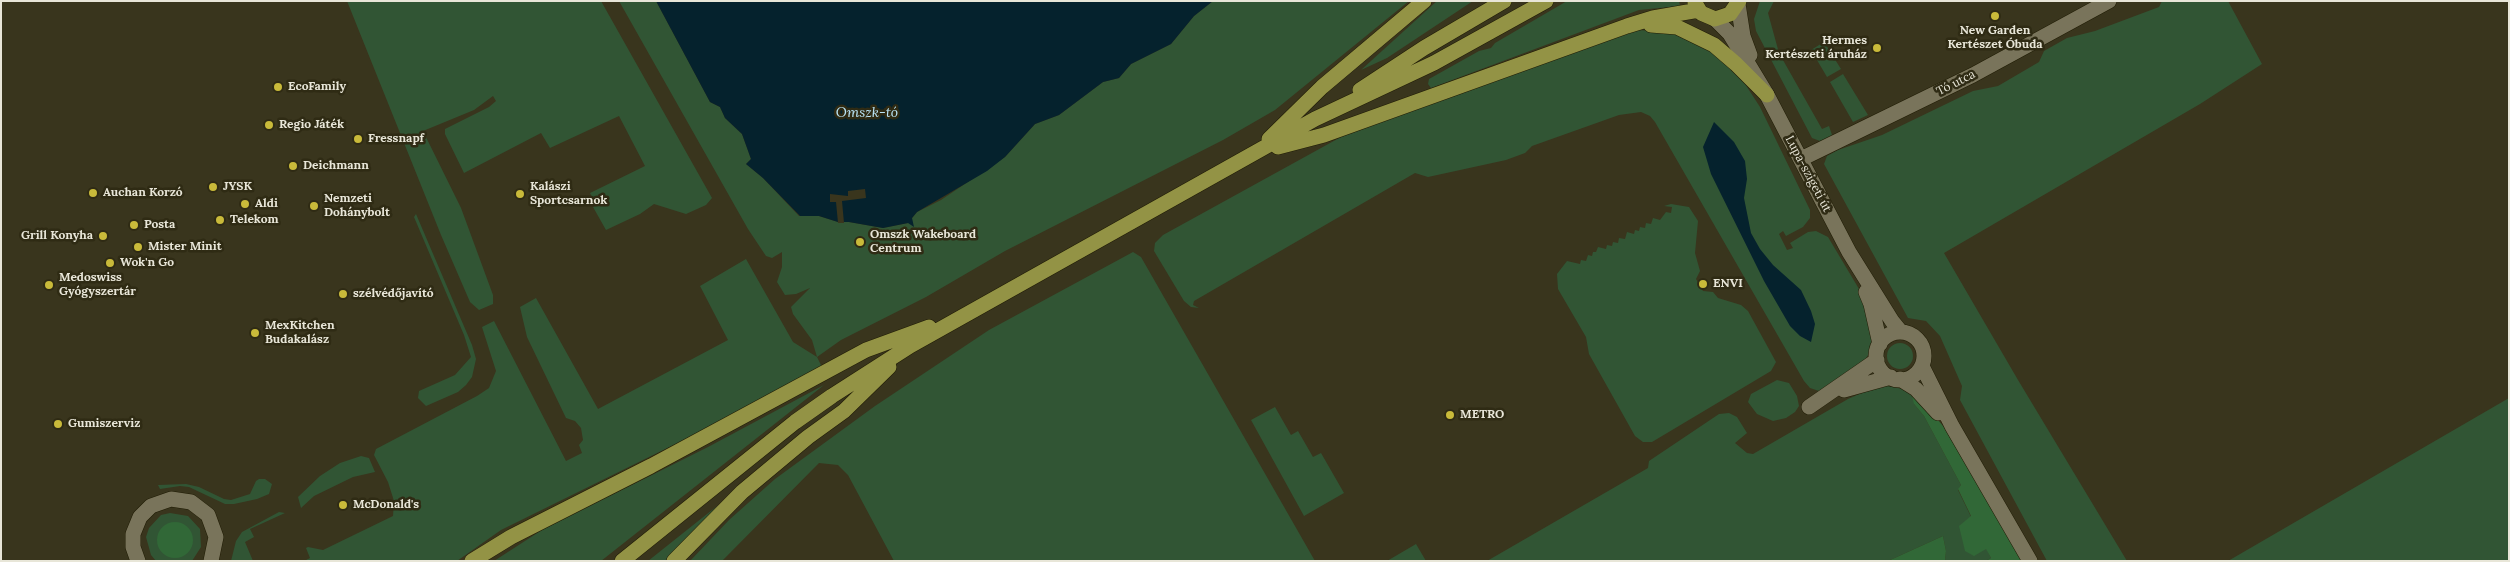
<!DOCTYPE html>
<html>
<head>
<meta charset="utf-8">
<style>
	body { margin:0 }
	#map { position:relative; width:2510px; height:562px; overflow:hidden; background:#39351d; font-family:Lora,serif }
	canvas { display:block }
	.frame { position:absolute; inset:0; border:2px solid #e8e6d8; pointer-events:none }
</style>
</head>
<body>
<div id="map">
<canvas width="2510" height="562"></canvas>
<div class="frame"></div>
</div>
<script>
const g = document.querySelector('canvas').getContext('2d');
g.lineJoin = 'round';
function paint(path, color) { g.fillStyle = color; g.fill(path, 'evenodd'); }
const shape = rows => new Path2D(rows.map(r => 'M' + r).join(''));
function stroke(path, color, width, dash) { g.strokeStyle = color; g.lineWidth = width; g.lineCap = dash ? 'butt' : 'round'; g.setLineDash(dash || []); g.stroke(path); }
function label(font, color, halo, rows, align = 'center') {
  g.font = font + ' Lora,serif'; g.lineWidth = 5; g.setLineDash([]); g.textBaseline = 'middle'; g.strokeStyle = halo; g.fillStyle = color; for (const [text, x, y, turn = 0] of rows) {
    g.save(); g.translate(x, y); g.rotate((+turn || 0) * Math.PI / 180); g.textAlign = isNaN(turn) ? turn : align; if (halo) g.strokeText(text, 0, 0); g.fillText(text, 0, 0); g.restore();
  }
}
const green = shape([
	[347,1,601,1,712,198,706,205,686,214,654,204,640,214,606,230,593,207,596,206,590,193,645,166,619,116,550,148,541,133,464,173,445,134,445,129,489,107,496,101,493,96,474,110,423,131,461,208,493,295,493,304,479,310,470,302,441,235],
	[619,1,656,1,710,102,720,107,725,118,742,134,751,159,746,164,763,178,799,216,819,216,838,222,849,222,883,228,908,223,917,212,941,200,1005,157,1035,124,1059,115,1103,82,1119,78,1131,64,1171,44,1194,16,1213,1,1409,1,1275,110,1223,140,1005,251,926,297,841,340,817,357,822,367,720,422,501,530,457,561,304,561,310,558,306,548,308,547,323,550,393,516,394,501,388,482,374,455,376,449,477,396,489,388,496,371,482,327,494,321,566,461,582,453,579,445,583,440,581,428,575,421,566,418,527,337,520,307,536,298,598,409,728,340,700,286,746,259,793,342,817,357,812,340,793,314,791,307,810,288,796,294,785,295,777,282,782,267,782,252,772,258,766,256,748,229],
	[1437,1,1473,1,1387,58,1361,70],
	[1567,1,1679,1,1680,6,1639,10,1431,88,1428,84,1429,79,1479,51,1491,48,1495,43],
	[1760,1,1774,1,1768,13,1779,53,1822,129,1829,126,1832,135,1828,138,1820,141,1812,138,1756,31,1754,19],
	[2162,1,2228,1,2262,64,2200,104,1944,253,2018,380,2127,561,2047,561,1960,400,1962,386,1940,336,1926,321,1908,318,1824,164,1827,156,1838,150,1882,135,1973,91,1998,86,2039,62,2044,51,2067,38,2095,31,2159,7],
	[1636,30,1677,32,1676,35,1711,48,1736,70,1760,107,1810,210,1810,218,1803,227,1786,236,1783,231,1779,234,1787,250,1793,248,1790,243,1808,232,1816,231,1828,237,1862,294,1873,339,1868,355,1864,362,1828,387,1819,391,1810,388,1804,381,1655,122,1650,116,1641,112,1619,115,1532,146,1525,153,1506,160,1428,177,1415,173,1194,301,1193,305,1199,308,1191,307,1184,301,1154,251,1155,243,1163,235,1341,137,1570,52],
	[1824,42,1841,69,1827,77,1811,50],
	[1843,74,1868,115,1853,122,1830,82],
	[1671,204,1689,207,1698,221,1695,253,1700,271,1696,279,1703,291,1713,292,1718,298,1741,305,1748,311,1776,362,1771,371,1652,442,1643,442,1635,436,1589,354,1586,337,1558,289,1557,274,1567,261,1580,264,1581,260,1586,261,1588,255,1592,256,1593,252,1596,252,1598,247,1606,249,1607,245,1612,246,1613,242,1618,243,1619,238,1625,239,1627,232,1634,234,1635,230,1639,231,1640,227,1645,228,1646,223,1651,224,1653,218,1660,220,1666,212,1671,213,1672,207,1664,206],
	[416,214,472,345,476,359,472,377,466,385,458,392,426,406,418,398,419,391,455,375,471,357,464,335,414,217],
	[1133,252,1141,257,1315,561,894,561,848,475,838,465,819,463,722,561,690,561,729,520,775,479,875,406,989,330],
	'1887 356a13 13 0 1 1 26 0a13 13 0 1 1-26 0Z',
	[1777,380,1789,383,1797,396,1799,406,1795,412,1786,418,1773,421,1757,414,1748,402,1751,394],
	[824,385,601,561,494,561,542,530,708,447],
	[1888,386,1912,391,1920,398,1914,404,1924,416,1961,485,1958,490,1991,558,1986,561,1945,561,1946,551,1943,536,1888,561,1487,561,1648,468,1649,461,1719,414,1729,413,1737,417,1747,433,1735,443,1747,453,1753,454,1848,399,1873,388],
	[2509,398,2509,561,2228,561],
	[1275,407,1291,435,1298,431,1313,457,1321,453,1344,493,1304,516,1251,420],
	[361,456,369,458,375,472,353,477,314,496,301,508,298,497,320,476,340,463],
	[259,479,265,479,272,484,269,494,257,499,234,504,225,504,189,487,180,486,160,489,158,485,186,484,199,487,224,499,231,500,250,494,256,481],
	[725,500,665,561,648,561,707,514],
	[279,512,285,513,250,529,254,537,245,542,253,561,231,561,236,541,242,532],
	[170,513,188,516,200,529,201,547,192,561,156,561,151,555,146,537,149,528,161,515],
	[1416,544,1426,561,1387,561]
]);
const forest = shape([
	[1912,396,1928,408,1943,426,2023,561,1986,561,1991,558,1986,549,1974,556,1965,551,1959,526,1971,516,1958,489,1961,485,1924,416,1914,404],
	'157 540a18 18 0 1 1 36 0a18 18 0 1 1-36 0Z',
	[1943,536,1946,551,1945,561,1888,561]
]);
const water = shape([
	[656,1,1213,1,1194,16,1171,44,1131,64,1119,78,1103,82,1059,115,1035,124,1005,157,987,171,917,212,912,218,914,227,908,223,883,228,849,222,838,222,819,216,800,216,763,178,746,164,751,159,742,134,725,118,720,107,710,102],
	[1714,122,1734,142,1745,161,1747,179,1744,198,1751,233,1760,249,1773,265,1801,290,1811,311,1815,324,1811,342,1800,336,1790,326,1764,281,1711,174,1703,147]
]);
const pier = shape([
	[865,189,866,198,842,201,844,223,838,223,836,202,830,202,830,194,848,196,848,191]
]);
const minor = shape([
	[1738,4,1743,36,1750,55],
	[1715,19,1730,34,1767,95,1849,252,1892,321,1901,332],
	[1801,159,1973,75,2109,1],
	[1866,292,1871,304,1880,344],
	'1876 356a24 24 0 1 1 48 0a24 24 0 1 1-48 0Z',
	[1922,366,1952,426,2030,561],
	[1900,379,1916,389,1938,413],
	[1844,390,1891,377],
	[1809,407,1877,360],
	[138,561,133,547,133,534,140,517,151,506,171,499,191,502,208,515,216,537,211,561]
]);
const major = shape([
	[1695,3,1701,13,1715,19,1730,14,1739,1],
	[1651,25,1677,27,1714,45,1736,64,1767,95],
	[1360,90,1424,48,1504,1],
	[1269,139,1322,87,1424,1],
	[1278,147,1324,135,1627,26,1653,18,1699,10],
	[472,561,511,537,651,466,866,350,929,327],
	[622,561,795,422,832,396,910,346,1315,119,1434,63,1546,1],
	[674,561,742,492,808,437,844,411,889,367]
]);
const markers = [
	[1995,16,5,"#c9ba3a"],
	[1877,48,5,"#c9ba3a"],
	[278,87,5,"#c9ba3a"],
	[269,125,5,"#c9ba3a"],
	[358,139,5,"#c9ba3a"],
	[293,166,5,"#c9ba3a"],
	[213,187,5,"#c9ba3a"],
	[93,193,5,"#c9ba3a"],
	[520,194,5,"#c9ba3a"],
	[245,204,5,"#c9ba3a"],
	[314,206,5,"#c9ba3a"],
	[220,220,5,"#c9ba3a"],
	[134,225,5,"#c9ba3a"],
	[103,236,5,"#c9ba3a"],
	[860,242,5,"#c9ba3a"],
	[138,247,5,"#c9ba3a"],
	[110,263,5,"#c9ba3a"],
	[1703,284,5,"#c9ba3a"],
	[49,285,5,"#c9ba3a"],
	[343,294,5,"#c9ba3a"],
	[255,333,5,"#c9ba3a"],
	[1450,415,5,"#c9ba3a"],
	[58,424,5,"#c9ba3a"],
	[343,505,5,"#c9ba3a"]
];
const poiNames = [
	["New Garden",1995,31,"center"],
	["Kertészet Óbuda",1995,45,"center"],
	["Hermes",1867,41,"right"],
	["Kertészeti áruház",1867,55,"right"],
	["EcoFamily",288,87],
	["Regio Játék",279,125],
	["Fressnapf",368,139],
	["Deichmann",303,166],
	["JYSK",223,187],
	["Kalászi",530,187],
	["Sportcsarnok",530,201],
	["Auchan Korzó",103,193],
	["Nemzeti",324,199],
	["Dohánybolt",324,213],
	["Aldi",255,204],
	["Telekom",230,220],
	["Posta",144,225],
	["Omszk Wakeboard",870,235],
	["Centrum",870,249],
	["Grill Konyha",93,236,"right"],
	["Mister Minit",148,247],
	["Wok'n Go",120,263],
	["Medoswiss",59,278],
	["Gyógyszertár",59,292],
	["ENVI",1713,284],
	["szélvédőjavító",353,294],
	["MexKitchen",265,326],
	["Budakalász",265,340],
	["METRO",1460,415],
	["Gumiszerviz",68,424],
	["McDonald's",353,505]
];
const streetNames = [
	["Tó utca",1956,83,-27],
	["Lupa-szigeti út",1808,174,62]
];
const waterNames = [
	["Omszk-tó",867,113]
];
paint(green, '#315534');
paint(forest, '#316837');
paint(water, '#05222d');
paint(pier, '#39351d');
stroke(minor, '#201c05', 16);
stroke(major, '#201c05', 16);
stroke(minor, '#79745b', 15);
stroke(major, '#939345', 15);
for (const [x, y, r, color] of markers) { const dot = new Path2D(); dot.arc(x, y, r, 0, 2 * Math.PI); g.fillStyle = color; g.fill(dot); stroke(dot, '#2f2b14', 2); }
label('bold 12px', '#e8e6d8', '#2f2b14', poiNames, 'left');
label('12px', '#e8e6d8', '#2f2b14', streetNames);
label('italic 14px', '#bae5f8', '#2f2b14', waterNames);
</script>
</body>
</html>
